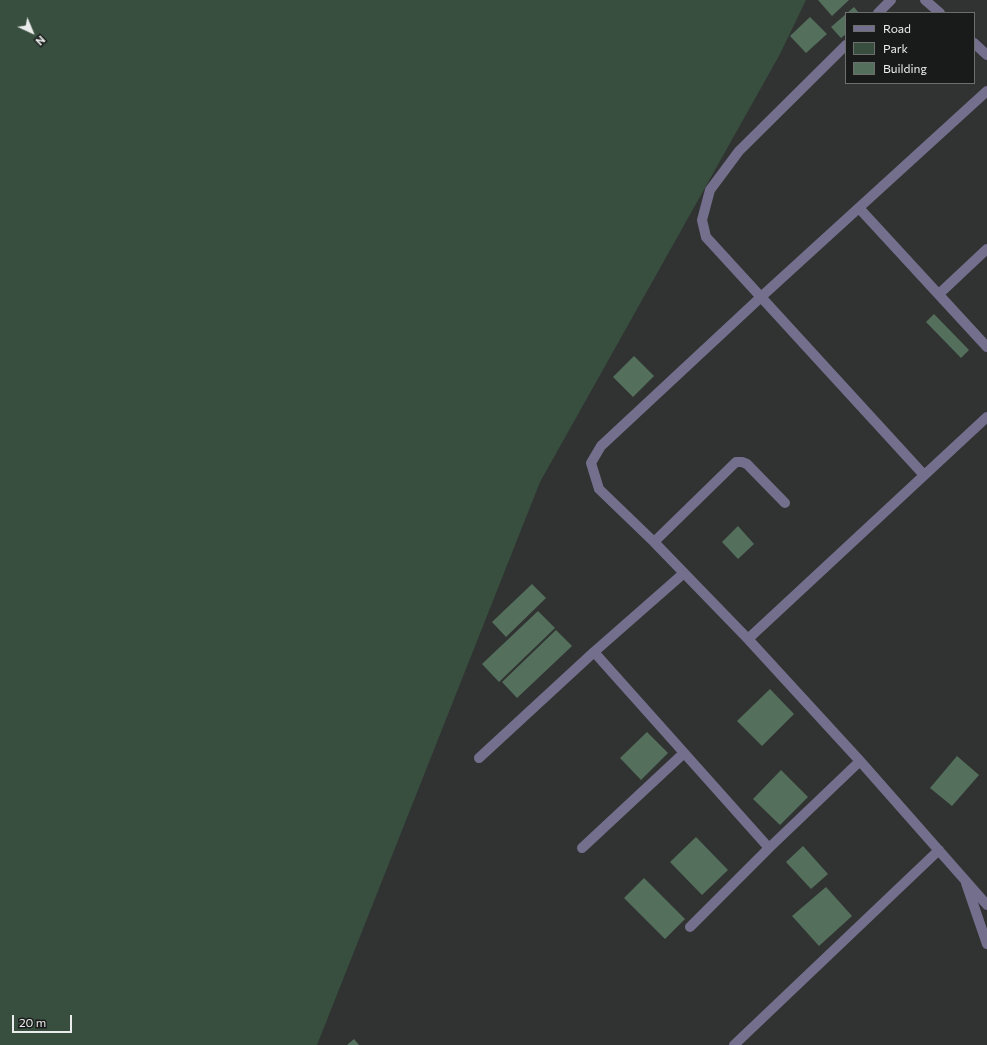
<!DOCTYPE html>
<html>
<head>
<meta charset="utf-8">
<style>
	body { margin:0 }
	#map { position:relative; width:987px; height:1045px; overflow:hidden; background:#303331; font-family:Commissioner,sans-serif }
	canvas { display:block }
	.legend { position:absolute; left:845px; top:12px; width:130px; height:72px; box-sizing:border-box; background:#191a1a; border:1px solid #6d6e6e; margin:0; padding:5px 7px; list-style:none; font-size:12px; color:#ebedec }
	.legend li { display:flex; align-items:center; gap:8px; height:20px }
	.legend b { width:20px; border:1px solid #6d6e6e }
	.north { position:absolute; left:12px; top:12px; width:40px; height:40px; -webkit-text-stroke:3px #191a1a; paint-order:stroke; rotate:136deg; font-size:11px; font-weight:700; line-height:16px; text-align:center; color:#ebedec }
	.north::after { content:''; display:block; margin:auto; width:14px; height:18px; background:#ebedec; clip-path:polygon(50% 0,100% 100%,50% 72%,0 100%) }
	.scale { position:absolute; left:12px; top:1015px; width:60px; height:18px; box-sizing:border-box; border:2px solid #ebedec; border-top:0; padding-left:5px; font-size:12px; line-height:14px; white-space:nowrap; color:#ebedec; -webkit-text-stroke:3px #191a1a; paint-order:stroke }
</style>
</head>
<body>
<div id="map">
<canvas width="987" height="1045"></canvas>
<ul class="legend">
<li><b style="height:5px;background:#756f8e"></b>Road</li>
<li><b style="height:11px;background:#384f40"></b>Park</li>
<li><b style="height:11px;background:#54705d"></b>Building</li>
</ul>
<div class="north">N</div>
<div class="scale">20 m</div>
</div>
<script>
const g = document.querySelector('canvas').getContext('2d');
g.lineJoin = 'round';
function paint(path, color) { g.fillStyle = color; g.fill(path, 'evenodd'); }
const shape = rows => new Path2D(rows.map(r => 'M' + r).join(''));
function stroke(path, color, width, dash) { g.strokeStyle = color; g.lineWidth = width; g.lineCap = dash ? 'butt' : 'round'; g.setLineDash(dash || []); g.stroke(path); }
const green = shape([
	[0,0,806,0,780,54,540,482,317,1045,0,1045]
]);
const building = shape([
	[818,0,849,0,832,16],
	[854,7,859,13,847,13],
	[846,14,846,34,841,38,831,27],
	[810,17,827,34,806,53,790,36],
	[934,314,969,350,961,358,926,322],
	[634,356,654,376,633,397,613,377],
	[738,526,754,544,738,559,722,542],
	[532,584,546,598,506,637,492,622],
	[538,611,555,628,499,682,482,664],
	[556,630,572,646,517,698,502,682],
	[770,689,794,714,762,746,737,721],
	[647,732,668,753,641,780,620,758],
	[957,756,979,775,952,806,930,788],
	[781,770,808,797,780,825,753,799],
	[696,837,728,870,702,895,670,862],
	[803,846,828,874,811,889,786,862],
	[644,878,685,919,665,939,624,898],
	[826,887,852,916,819,946,792,916],
	[354,1039,359,1045,347,1045]
]);
const minor = shape([
	[925,0,940,13],
	[878,13,891,0],
	[974,43,987,55],
	[846,45,739,151,710,190,702,220,706,237,924,475],
	[987,91,761,297,601,446,591,463,599,489,654,542,748,639,860,761,987,905],
	[859,208,987,347],
	[939,294,987,249],
	[654,542,736,462,742,462,747,464,785,503],
	[748,639,987,417],
	[594,652,769,848],
	[479,758,594,652,684,573],
	[582,848,684,753],
	[966,883,987,944],
	[690,927,769,848,860,761],
	[734,1045,939,850]
]);
paint(green, '#384f40');
paint(building, '#54705d');
stroke(minor, '#756f8e', 10);
</script>
</body>
</html>
